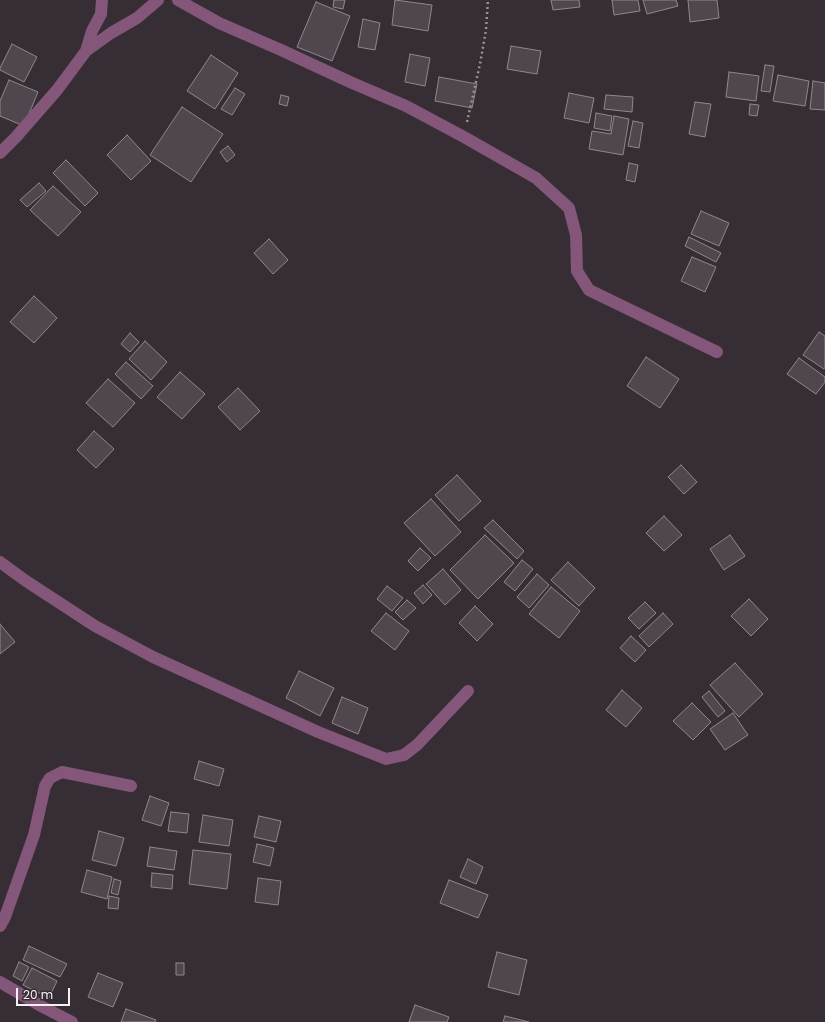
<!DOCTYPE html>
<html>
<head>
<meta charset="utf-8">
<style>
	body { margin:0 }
	#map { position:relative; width:825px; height:1022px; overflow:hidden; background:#372e35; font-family:Poppins,sans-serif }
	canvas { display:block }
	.scale { position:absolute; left:16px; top:988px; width:54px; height:18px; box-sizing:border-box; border:2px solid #f5f0f4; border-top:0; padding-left:5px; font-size:12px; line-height:14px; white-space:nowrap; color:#f5f0f4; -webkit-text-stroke:3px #372e35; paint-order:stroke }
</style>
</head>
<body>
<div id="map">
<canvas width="825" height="1022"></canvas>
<div class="scale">20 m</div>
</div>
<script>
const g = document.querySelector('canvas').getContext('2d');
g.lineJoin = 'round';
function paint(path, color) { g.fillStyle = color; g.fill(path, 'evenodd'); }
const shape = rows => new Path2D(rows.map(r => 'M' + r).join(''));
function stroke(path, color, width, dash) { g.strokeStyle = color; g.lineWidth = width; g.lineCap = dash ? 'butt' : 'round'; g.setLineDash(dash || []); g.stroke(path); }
const building = shape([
	[334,0,345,0,343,9,333,7,334,0],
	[395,0,432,5,428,31,392,25,395,0],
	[551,0,579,0,580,7,553,10,551,0],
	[612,0,638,0,640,11,614,15,612,0],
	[643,0,676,0,678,6,647,14,643,0],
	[688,0,717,0,719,18,690,22,688,0],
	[316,2,350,16,332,61,297,47,316,2],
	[363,19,380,23,375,50,358,47,363,19],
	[12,44,37,57,24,82,0,70,0,68,12,44],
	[511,46,541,51,537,74,507,69,511,46],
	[410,54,430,58,425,86,405,82,410,54],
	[211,55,238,73,215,109,187,91,211,55],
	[765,65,774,66,770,92,761,91,765,65],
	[729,72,759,76,756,101,726,97,729,72],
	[778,75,809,81,805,106,773,101,778,75],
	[439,77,477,84,472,108,435,101,439,77],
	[9,80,38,92,24,126,0,116,0,101,9,80],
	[813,81,825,83,825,110,810,109,813,81],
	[235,88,245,94,232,115,221,109,235,88],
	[569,93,594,98,589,123,564,118,569,93],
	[281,95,289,97,287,106,279,104,281,95],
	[606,95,633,97,632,112,604,109,606,95],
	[695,102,711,104,705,137,689,134,695,102],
	[750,104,759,105,757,116,749,115,750,104],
	[182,107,223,134,191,182,150,155,182,107],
	[596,113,612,116,610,131,594,128,596,113],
	[614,116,629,119,623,155,589,149,592,131,611,134,614,116],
	[633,121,643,123,639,148,628,146,633,121],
	[127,135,151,161,131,180,107,155,127,135],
	[228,146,235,155,227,162,220,152,228,146],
	[66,160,98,193,85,206,53,173,66,160],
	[629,163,638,165,635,182,626,180,629,163],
	[39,183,46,191,27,207,20,200,39,183],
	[53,186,81,212,58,236,30,210,53,186],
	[701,211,729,223,719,246,691,234,701,211],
	[689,237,721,253,716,262,685,246,689,237],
	[269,239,288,260,273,274,254,253,269,239],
	[692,257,716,267,705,292,681,281,692,257],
	[34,296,57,318,34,343,10,322,34,296],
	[819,332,825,336,825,367,824,369,803,355,819,332],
	[130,333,139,342,130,352,121,344,130,333],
	[145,341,167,362,151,380,129,359,145,341],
	[646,357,679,379,660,408,627,386,646,357],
	[799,358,825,377,825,382,816,394,787,374,799,358],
	[126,362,153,386,141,399,115,374,126,362],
	[180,372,205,394,182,419,157,397,180,372],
	[108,379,135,403,113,427,86,403,108,379],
	[238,388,260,411,240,430,218,407,238,388],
	[94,431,114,449,96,468,77,450,94,431],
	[681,465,697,482,684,494,668,477,681,465],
	[457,475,481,501,459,521,435,495,457,475],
	[431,499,461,532,435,556,404,523,431,499],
	[664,516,682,535,664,551,646,533,664,516],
	[493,520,524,551,517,559,484,528,493,520],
	[485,535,514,563,478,599,450,570,485,535],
	[730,535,745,556,724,570,710,549,730,535],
	[420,548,431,558,418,571,408,561,420,548],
	[522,560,533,569,515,591,504,582,522,560],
	[568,562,595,588,579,606,551,580,568,562],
	[443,569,461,590,445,605,426,584,443,569],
	[537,574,549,585,529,608,517,597,537,574],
	[423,585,432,595,423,604,414,593,423,585],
	[387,586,403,598,392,611,377,599,387,586],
	[551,587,580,611,559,638,529,614,551,587],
	[749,599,768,619,751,636,731,616,749,599],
	[407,600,416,608,403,620,395,612,407,600],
	[645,602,656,613,639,629,628,618,645,602],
	[475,606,493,624,477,641,459,623,475,606],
	[386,613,409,631,395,650,371,631,386,613],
	[663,613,673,624,649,647,639,636,663,613],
	[0,624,15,642,0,654,0,624],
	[631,636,646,650,635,662,620,648,631,636],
	[735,663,763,694,739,717,710,685,735,663],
	[299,671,334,688,320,716,286,698,299,671],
	[622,690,642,708,626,727,606,710,622,690],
	[709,691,725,711,718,717,702,697,709,691],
	[342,697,368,708,358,734,332,723,342,697],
	[692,703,711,722,693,740,673,721,692,703],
	[733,713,748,735,725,750,710,729,733,713],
	[199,761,224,769,219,786,194,779,199,761],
	[150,796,169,803,161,826,142,820,150,796],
	[171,812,189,814,187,833,168,831,171,812],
	[203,815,233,820,229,846,199,842,203,815],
	[259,816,281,821,276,842,254,837,259,816],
	[99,831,124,838,116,866,92,860,99,831],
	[257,844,274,848,270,866,253,862,257,844],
	[150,847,177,851,174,870,147,866,150,847],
	[193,850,231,854,227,889,189,884,193,850],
	[468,859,483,867,476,884,460,877,468,859],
	[87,870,112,877,107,899,81,892,87,870],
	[152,873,173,875,172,889,151,887,152,873],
	[258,878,281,881,278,905,255,902,258,878],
	[114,879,121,881,118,895,111,893,114,879],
	[449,880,488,895,478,918,440,903,449,880],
	[109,896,119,898,118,909,108,908,109,896],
	[29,946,67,964,60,977,23,960,29,946],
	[497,952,527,960,519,995,488,987,497,952],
	[19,962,29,967,22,981,13,976,19,962],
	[176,963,184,963,184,975,176,975,176,963],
	[32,968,57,981,49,998,23,985,32,968],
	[98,973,123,983,113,1007,88,997,98,973],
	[415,1005,449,1017,447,1022,409,1022,415,1005],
	[126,1009,156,1020,155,1022,121,1022,126,1009],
	[505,1016,529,1022,503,1022,505,1016]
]);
const path = shape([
	[467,122,480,64,486,30,488,0]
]);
const minor = shape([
	[178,0,219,23,281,50,350,82,406,106,464,137,536,178,569,208,576,235,577,271,589,290,717,352],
	[86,51,111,33,137,18,158,0],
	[0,153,16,137,57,90,86,51,92,31,101,14,102,0],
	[0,562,26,581,95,626,153,657,318,732,386,759,404,755,417,745,468,691],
	[0,926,5,917,34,835,45,786,50,778,62,772,131,786],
	[0,982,41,1006,72,1022]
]);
paint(building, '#50474e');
stroke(building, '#90868d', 1);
stroke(path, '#989197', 2.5, [2, 3]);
stroke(minor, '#83567a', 12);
</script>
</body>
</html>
